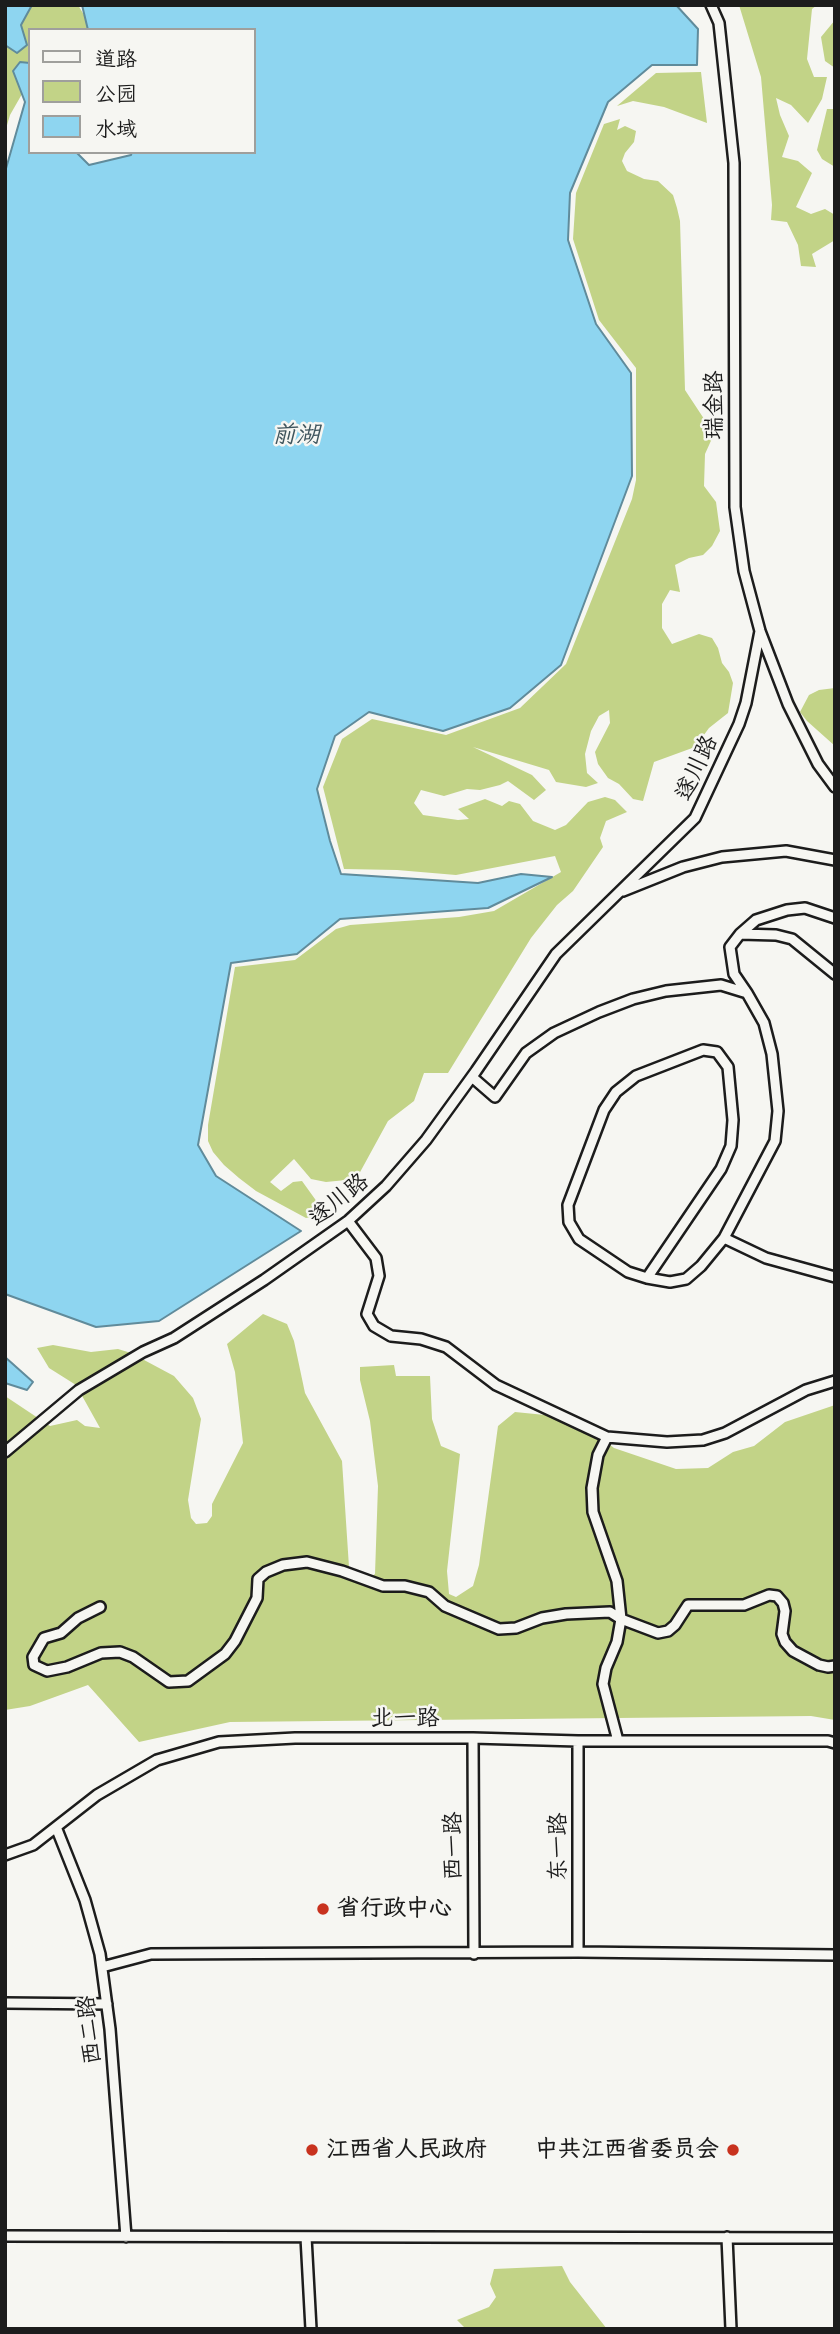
<!DOCTYPE html>
<html>
<head>
<meta charset="utf-8">
<style>
	body { margin:0 }
	#map { position:relative; width:840px; height:2334px; overflow:hidden; background:#f6f6f2; font-family:"Playpen Sans","LXGW WenKai TC",sans-serif }
	canvas { display:block }
	.frame { position:absolute; inset:0; border:7px solid #1c1c1c; pointer-events:none }
	.legend { position:absolute; left:28px; top:28px; width:228px; height:126px; box-sizing:border-box; background:#f6f6f2; border:2px solid #9f9f9c; margin:0; padding:9px 12px; list-style:none; font-size:21px; color:#1c1c1c }
	.legend li { display:flex; align-items:center; gap:14px; height:35px }
	.legend b { width:35px; border:2px solid #9f9f9c }
</style>
</head>
<body>
<div id="map">
<canvas width="840" height="2334"></canvas>
<div class="frame"></div>
<ul class="legend">
<li><b style="height:9px;background:#f6f6f2"></b>道路</li>
<li><b style="height:19px;background:#c2d387"></b>公园</li>
<li><b style="height:19px;background:#8ed5f0"></b>水域</li>
</ul>
</div>
<script>
const g = document.querySelector('canvas').getContext('2d');
g.lineJoin = 'round';
function paint(path, color) { g.fillStyle = color; g.fill(path, 'evenodd'); }
const shape = rows => new Path2D(rows.map(r => 'M' + r).join(''));
function stroke(path, color, width, dash) { g.strokeStyle = color; g.lineWidth = width; g.lineCap = dash ? 'butt' : 'round'; g.setLineDash(dash || []); g.stroke(path); }
function label(font, color, halo, rows, align = 'center') {
  g.font = font + ' "Playpen Sans","LXGW WenKai TC",sans-serif'; g.lineWidth = 5; g.setLineDash([]); g.textBaseline = 'middle'; g.strokeStyle = halo; g.fillStyle = color; for (const [text, x, y, turn = 0] of rows) {
    g.save(); g.translate(x, y); g.rotate((+turn || 0) * Math.PI / 180); g.textAlign = isNaN(turn) ? turn : align; if (halo) g.strokeText(text, 0, 0); g.fillText(text, 0, 0); g.restore();
  }
}
const green = shape([
	[5,5,78,5,93,30,30,30,30,80,10,115,5,132],
	[739,5,817,5,812,9,807,59,814,77,827,77,822,99,808,123,791,105,776,98,780,115,789,136,782,157,798,161,812,173,796,207,811,214,825,209,835,215,835,240,812,254,816,267,801,266,798,245,787,222,771,220,772,205,761,77],
	[835,20,835,68,825,61,821,37],
	[701,72,707,123,664,107,633,101,617,106,656,73],
	[827,109,835,109,835,167,822,159,817,150],
	[620,119,617,130,625,126,636,131,634,142,625,153,622,161,627,171,644,179,658,181,673,195,677,208,680,221,685,390,714,434,705,454,704,486,716,502,720,531,712,546,703,555,689,558,675,565,680,592,670,590,662,604,662,628,672,644,699,634,712,638,718,648,722,663,729,672,733,683,728,713,709,728,695,747,654,762,643,801,633,799,619,784,608,778,598,764,595,752,610,723,609,710,599,716,591,731,585,754,587,773,598,783,586,787,556,782,549,770,473,747,532,775,546,790,534,800,508,781,500,785,480,790,467,789,444,796,421,790,414,803,423,815,458,820,469,819,458,809,485,799,502,806,509,801,520,804,533,821,555,830,566,825,588,802,605,797,615,800,627,812,606,821,600,838,603,847,573,891,557,905,531,938,448,1073,424,1073,414,1101,388,1121,359,1174,346,1180,326,1182,311,1179,294,1159,270,1182,281,1191,293,1182,302,1181,320,1206,315,1216,306,1218,256,1191,239,1178,224,1165,213,1152,208,1141,208,1125,235,967,295,960,336,929,350,925,459,917,494,911,561,872,555,856,456,875,397,870,344,869,323,787,342,739,372,719,446,735,520,708,566,664,632,499,636,480,636,368,599,320,573,239,576,193,604,124],
	[835,688,835,746,807,721,800,712,809,695,819,690],
	[263,1314,287,1324,294,1341,305,1393,342,1461,349,1567,356,1576,367,1580,375,1574,378,1486,370,1421,360,1380,360,1367,394,1365,396,1376,430,1376,432,1419,441,1446,460,1454,447,1571,449,1594,456,1597,473,1586,479,1565,498,1426,515,1412,575,1418,614,1448,676,1469,708,1468,733,1452,754,1446,785,1422,835,1405,835,1720,811,1716,230,1722,139,1742,88,1685,30,1706,5,1710,5,1396,50,1426,77,1420,85,1426,100,1428,76,1385,49,1368,37,1348,53,1345,91,1352,118,1349,131,1353,174,1376,193,1398,201,1419,188,1500,191,1518,196,1524,207,1523,212,1516,212,1504,243,1443,235,1372,227,1344],
	[562,2266,570,2282,607,2329,466,2329,457,2320,489,2307,496,2297,490,2284,494,2269]
]);
const water = shape([
	[5,5,32,5,21,25,27,45,17,53,5,45,5,5],
	[82,5,676,5,698,29,697,65,652,65,608,102,570,193,568,240,596,324,631,373,632,476,561,665,510,708,443,731,369,712,335,736,317,789,330,841,341,874,478,883,521,874,552,877,488,908,340,919,297,954,231,963,198,1145,216,1176,301,1231,159,1321,96,1327,5,1294,5,172,25,102,13,71,20,62,30,63,30,152,76,152,89,165,131,155,132,152,254,152,254,30,88,30,82,5],
	[5,1357,33,1382,27,1390,5,1383,5,1357]
]);
const minor = shape([
	[711,5,719,23,734,163,735,507,744,571,760,631,788,704,818,764,835,787],
	[623,891,683,867,722,857,786,851,835,860],
	[740,934,776,935,792,939,835,974],
	[472,1077,495,1097,526,1053,554,1033,599,1012,633,999,666,991,721,985,747,993,734,974,730,947,740,934,756,920,787,910,805,908,835,918],
	[348,1221,376,1258,379,1276,367,1314,374,1326,391,1336,421,1339,446,1347,496,1385,607,1437,667,1442,703,1440,725,1433,806,1390,835,1381],
	[724,1238,766,1258,835,1277],
	[647,1278,721,1169,731,1146,733,1120,728,1067,717,1052,703,1050,636,1076,616,1092,604,1110,568,1205,569,1222,579,1239,628,1272,647,1278,670,1282,686,1279,701,1266,724,1238,775,1141,778,1111,772,1054,764,1023,747,993],
	[607,1437,598,1455,592,1488,593,1512,617,1581,621,1619,617,1642,606,1668,603,1684,618,1741],
	[5,1452,79,1390,143,1352,174,1338,264,1280,348,1221,386,1186,426,1140,476,1071,556,954,695,818,739,724,746,703,760,631],
	[100,1607,78,1618,61,1633,44,1638,33,1657,34,1665,47,1671,67,1667,101,1653,120,1652,133,1657,169,1682,188,1681,225,1654,235,1641,257,1598,258,1579,266,1572,283,1565,307,1562,342,1571,383,1586,405,1586,429,1592,445,1606,499,1629,516,1628,542,1618,566,1614,610,1612,621,1619,658,1633,668,1631,675,1625,688,1605,744,1605,769,1595,777,1596,783,1603,785,1611,782,1634,785,1642,793,1651,819,1665,828,1667,835,1666],
	[473,1738,474,1954],
	[56,1827,85,1900,100,1954,110,2029,126,2237],
	[5,1855,33,1845,97,1795,157,1760,219,1742,295,1738,473,1738,578,1741,828,1741,835,1743],
	[578,1952,578,1741],
	[102,1967,151,1954,578,1952,835,1955],
	[5,2003,107,2004],
	[5,2236,835,2238],
	[306,2237,311,2329],
	[727,2237,731,2329]
]);
const markers = [
	[323,1909,7,"#c8321e"],
	[312,2150,7,"#c8321e"],
	[733,2150,7,"#c8321e"]
];
const streetNames = [
	["瑞金路",715,405,-90],
	["遂川路",697,768,-65],
	["遂川路",339,1200,-39],
	["北一路",405,1719],
	["西一路",454,1846,-90],
	["东一路",559,1847,-90],
	["西二路",90,2030,-96]
];
const poiNames = [
	["省行政中心",337,1909],
	["江西省人民政府",326,2150],
	["中共江西省委员会",719,2150,"right"]
];
const waterNames = [
	["前湖",296,435]
];
paint(green, '#c2d387');
paint(water, '#8ed5f0');
stroke(water, '#608b9b', 2);
stroke(minor, '#1c1c1c', 14);
stroke(minor, '#f6f6f2', 9);
for (const [x, y, r, color] of markers) { const dot = new Path2D(); dot.arc(x, y, r, 0, 2 * Math.PI); g.fillStyle = color; g.fill(dot); stroke(dot, '#f6f6f2', 2.5); }
label('23px', '#1c1c1c', '#f6f6f2', streetNames);
label('bold 23px', '#1c1c1c', '#f6f6f2', poiNames, 'left');
label('italic 24px', '#3e545c', '#f6f6f2', waterNames);
</script>
</body>
</html>
